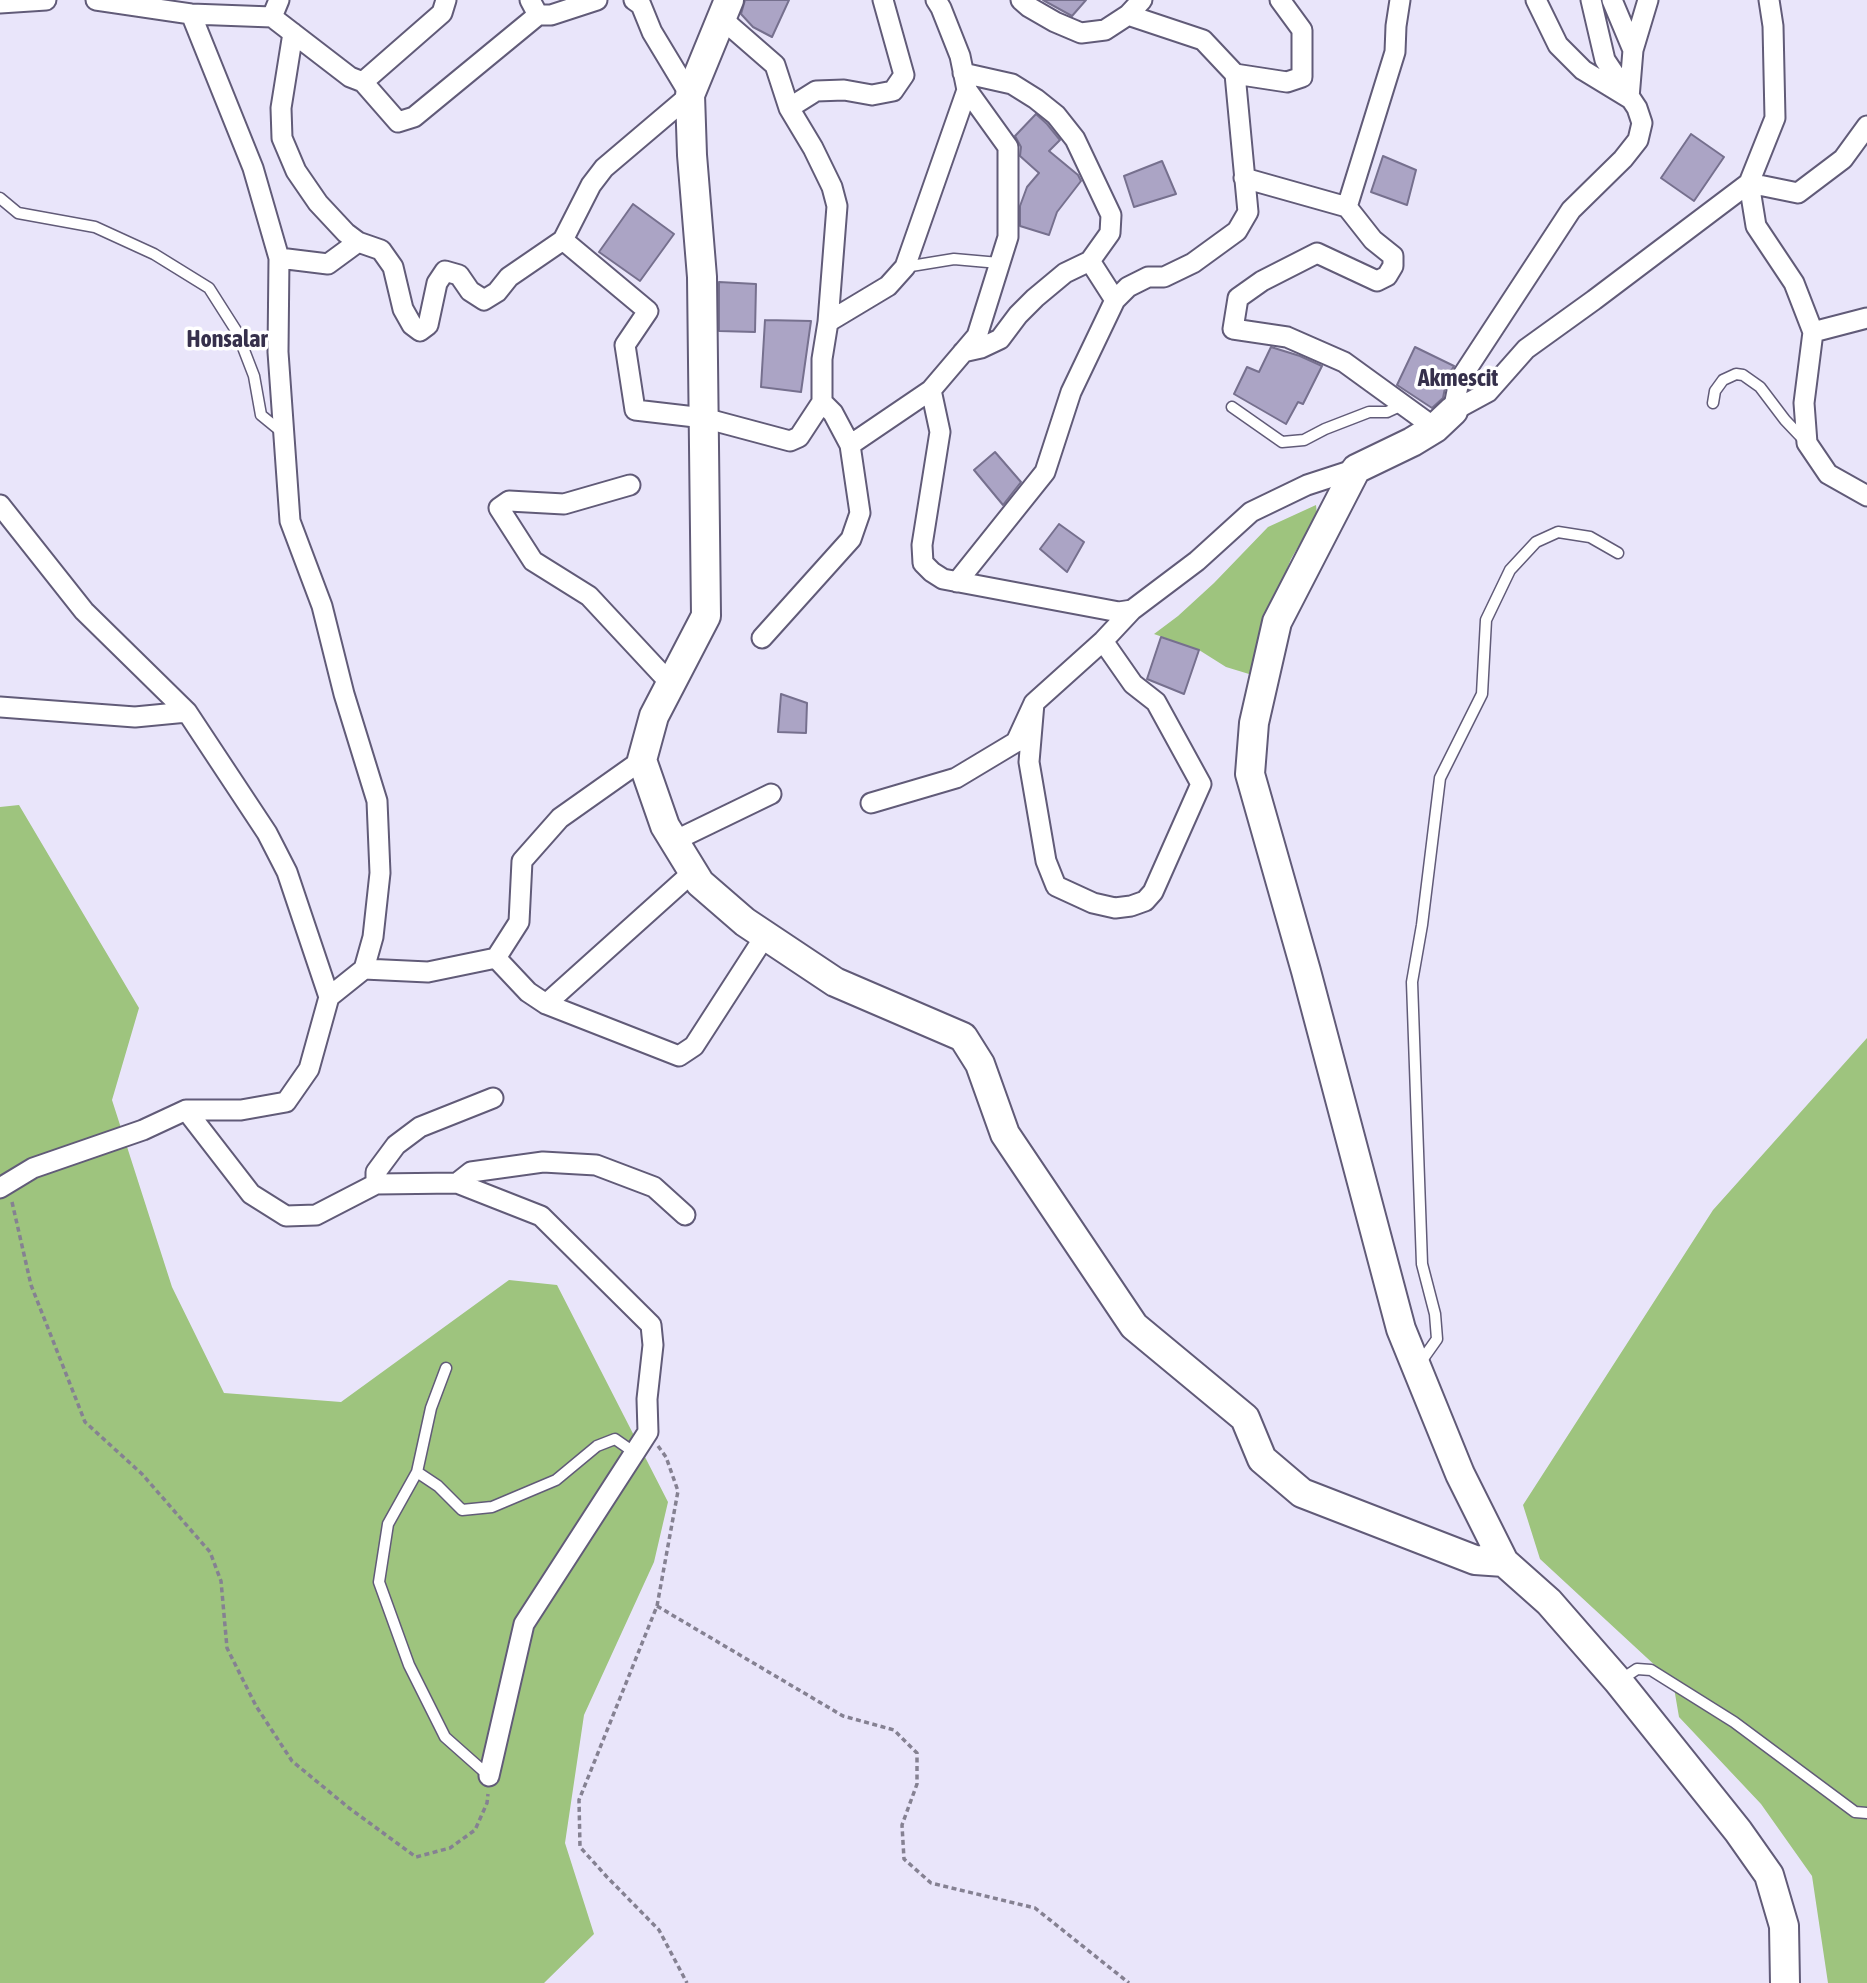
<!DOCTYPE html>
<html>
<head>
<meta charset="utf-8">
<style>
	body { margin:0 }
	canvas { display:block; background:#e9e5fa }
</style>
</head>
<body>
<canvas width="1867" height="1983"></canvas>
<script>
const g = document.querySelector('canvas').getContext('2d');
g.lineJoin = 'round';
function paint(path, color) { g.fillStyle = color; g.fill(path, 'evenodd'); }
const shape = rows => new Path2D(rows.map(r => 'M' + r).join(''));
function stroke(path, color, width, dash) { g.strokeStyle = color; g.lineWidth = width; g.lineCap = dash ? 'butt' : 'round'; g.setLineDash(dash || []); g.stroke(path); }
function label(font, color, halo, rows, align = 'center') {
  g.font = font + ' "Asap Condensed",sans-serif'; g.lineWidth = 7; g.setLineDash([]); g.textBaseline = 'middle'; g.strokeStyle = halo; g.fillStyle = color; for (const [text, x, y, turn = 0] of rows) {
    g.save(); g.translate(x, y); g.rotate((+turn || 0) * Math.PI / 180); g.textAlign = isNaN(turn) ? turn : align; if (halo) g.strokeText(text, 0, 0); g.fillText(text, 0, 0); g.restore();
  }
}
const green = shape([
	[1316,505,1317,515,1291,559,1265,623,1249,674,1226,667,1199,650,1154,634,1178,616,1214,583,1268,527],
	[19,805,139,1008,112,1100,172,1287,224,1393,341,1402,509,1280,557,1285,668,1502,654,1562,584,1715,565,1843,594,1934,544,1983,0,1983,0,807],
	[1867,1038,1867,1983,1828,1983,1812,1876,1761,1804,1679,1717,1673,1682,1540,1559,1523,1505,1713,1210]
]);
const building = shape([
	[745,0,789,0,772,37,753,27,741,14,745,0],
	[1043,0,1086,0,1072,16,1043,0],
	[1036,114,1047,124,1060,140,1049,151,1078,175,1081,181,1057,212,1049,235,1020,226,1020,206,1027,187,1039,173,1020,156,1021,147,1015,136,1036,114],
	[1691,134,1724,157,1694,201,1661,178,1691,134],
	[1383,156,1416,170,1407,205,1371,192,1383,156],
	[1162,161,1176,194,1134,207,1124,176,1162,161],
	[633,204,674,234,640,281,599,252,633,204],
	[719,282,756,284,755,332,719,331,719,282],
	[765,320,811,321,801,392,761,387,765,320],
	[1271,347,1300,356,1322,366,1303,404,1298,402,1286,424,1234,394,1247,367,1259,372,1271,347],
	[1415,347,1454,366,1447,378,1443,398,1432,408,1397,385,1415,347],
	[995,452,1021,482,1003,505,974,470,995,452],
	[1059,524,1084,542,1067,572,1040,549,1059,524],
	[1161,637,1199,650,1184,694,1147,679,1161,637],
	[781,694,807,703,806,733,778,732,781,694]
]);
const path = shape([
	[12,1202,31,1285,85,1422,142,1474,210,1552,221,1581,227,1648,256,1706,292,1761,349,1808,416,1857,450,1848,475,1830,487,1803,488,1794],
	[658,1446,666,1457,678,1491,657,1606,579,1800,580,1847,607,1877,659,1930,687,1983],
	[657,1606,843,1716,894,1730,917,1753,917,1784,902,1825,904,1859,931,1883,1035,1908,1129,1983]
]);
const service = shape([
	[0,198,18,213,95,227,154,254,209,288,237,332,254,376,261,415,283,433],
	[905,267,954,259,999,263],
	[1713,403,1715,391,1723,380,1736,374,1743,375,1760,387,1785,420,1804,440],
	[1232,407,1282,442,1304,440,1325,429,1369,412,1387,412,1402,405],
	[1420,1363,1437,1339,1435,1314,1422,1264,1412,982,1422,925,1440,778,1482,694,1486,620,1510,570,1536,542,1558,532,1590,537,1618,553],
	[446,1368,431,1408,417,1472,388,1524,379,1582,409,1665,445,1737,489,1776],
	[417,1472,438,1486,462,1510,492,1507,556,1480,597,1446,615,1439,635,1453],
	[1619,1681,1637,1669,1651,1670,1734,1722,1855,1812,1867,1813]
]);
const minor = shape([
	[96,0,191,14,272,17,279,0],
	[530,0,538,15],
	[936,0,941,8,960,56,967,90,1008,147,1008,237,977,336,931,390,940,432,922,545,923,563,932,572,943,579,1119,612,1132,610,1197,561,1251,512,1307,485,1356,469],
	[1021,0,1029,7,1055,22,1081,33,1105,30,1128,15,1142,0],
	[1400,0,1396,26,1395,52,1347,207,1373,240,1393,256,1393,266,1387,276,1377,281,1317,253,1262,281,1238,298,1233,329,1287,337,1344,362,1435,428],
	[1536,0,1558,45,1583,70,1629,98,1633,50,1612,0],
	[1769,0,1773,26,1775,118,1749,183,1756,226,1794,283,1813,332,1804,403,1807,443,1828,474,1867,496],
	[0,3,46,0],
	[1128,15,1203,40,1235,74,1287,82,1302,77,1302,30,1280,0],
	[272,17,350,77,363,82,398,122,414,117,538,15,551,15,597,0],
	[721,18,775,65,789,108,813,148,832,187,837,206,828,322],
	[293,33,281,108,282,138,296,171,318,203,346,233,358,242],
	[1633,50,1648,0],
	[363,82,442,13,446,0],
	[789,108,816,91,844,90,872,95,893,91,904,75,883,0],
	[1244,178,1347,207],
	[563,240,648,311,625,345,635,410,704,418,790,441,799,437,822,402,822,359,828,322,888,286,905,267,967,90],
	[279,258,328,264,358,242,381,250,393,267,403,309,412,325,420,331,428,325,437,283,445,271,459,275,470,291,484,300,497,292,509,277,563,240,591,185,604,168,690,95,652,32,641,5,634,0],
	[1115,300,1128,287,1148,277,1164,277,1193,263,1237,231,1248,212,1235,74],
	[1813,332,1867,318],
	[963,352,981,348,1000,339,1018,315,1035,298,1065,273,1090,261,1110,233,1111,215,1075,139,1056,115,1036,99,1012,84,963,73],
	[1453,411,1488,392,1526,349,1594,300,1749,183,1798,193,1843,159,1867,126],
	[1453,411,1459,381,1571,210,1623,159,1638,140,1642,123,1637,108,1605,60,1591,0],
	[850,445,931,390],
	[630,485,564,504,509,501,499,508,533,561,589,596,670,683],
	[0,505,84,611,187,712,267,833,287,872,329,997],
	[957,582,1045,472,1071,392,1115,300,1090,261],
	[762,638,851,539,860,513,850,445,833,413,822,402],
	[1034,703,1029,762,1046,861,1056,886,1093,903,1115,908,1131,906,1145,901,1153,892,1201,784,1156,702,1133,684,1103,641],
	[0,707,135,717,187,712],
	[871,803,956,778,1016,742,1034,703,1103,641,1132,610],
	[674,841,771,794],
	[496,958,528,992,546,1004,679,1056,694,1046,765,936],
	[364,969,428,972,496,958,519,922,522,861,560,818,642,760],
	[546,1004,693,872],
	[186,1110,251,1194,286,1216,316,1215,376,1184,457,1183,541,1216,651,1325,653,1345,647,1399,648,1432,524,1624,489,1776],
	[457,1183,471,1172,543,1162,596,1165,654,1187,685,1215],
	[376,1184,376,1172,396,1145,420,1127,493,1098],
	[0,1188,33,1168,143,1130,186,1110,241,1110,286,1102,309,1069,329,997,364,969,373,937,380,873,377,801,344,694,322,606,290,521,278,352,279,258,253,168,191,14]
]);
const secondary = shape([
	[729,0,690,95,692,155,702,277,706,616,654,716,642,760,665,826,700,883,745,922,835,982,963,1037,980,1064,1005,1134,1134,1326,1245,1418,1262,1459,1302,1493,1475,1560,1504,1562],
	[1453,411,1435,428,1412,442,1356,469,1277,622,1254,723,1250,774,1306,971,1401,1329,1460,1474,1504,1562,1549,1602,1618,1681,1738,1831,1769,1875,1784,1926,1785,1983]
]);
const districtNames = [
	["Honsalar",227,339],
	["Akmescit",1458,378]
];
paint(green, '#9ec47e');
paint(building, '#aba4c5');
stroke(building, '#76708e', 2);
stroke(service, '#615b78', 13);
stroke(minor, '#615b78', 23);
stroke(secondary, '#615b78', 32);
stroke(path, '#858192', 3.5, [5, 3.5]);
stroke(service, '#fff', 10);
stroke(minor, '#fff', 19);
stroke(secondary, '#fff', 28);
label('bold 24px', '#36304b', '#fff', districtNames);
</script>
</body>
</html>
